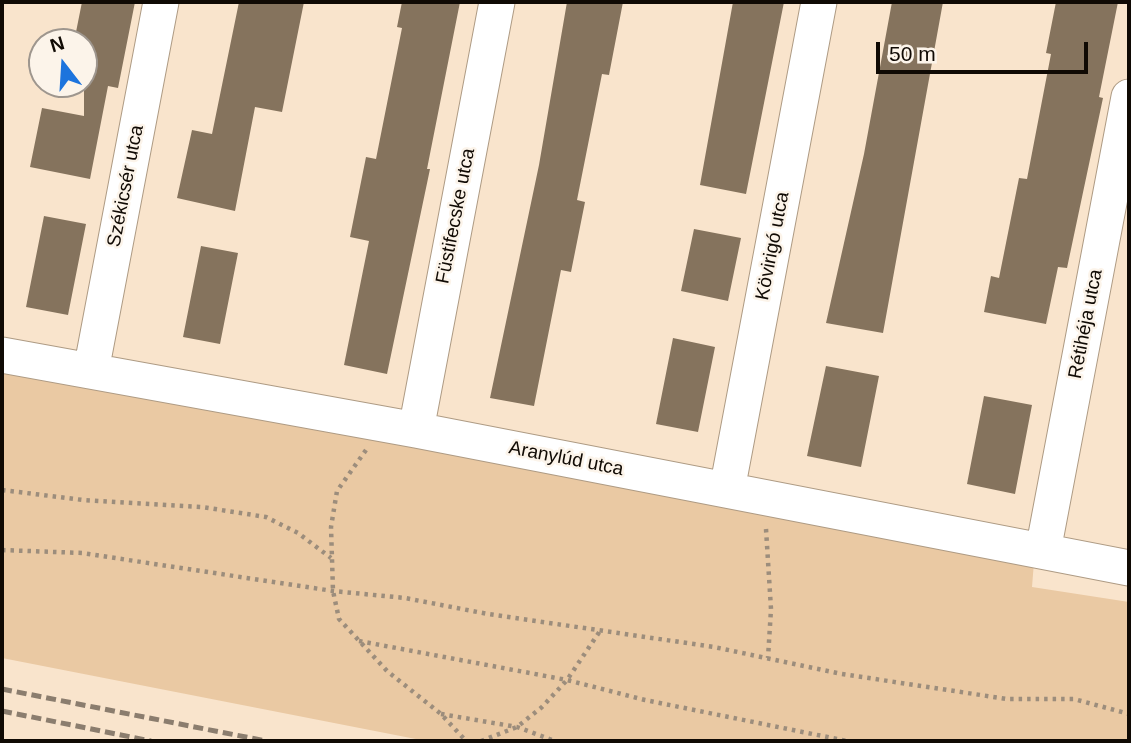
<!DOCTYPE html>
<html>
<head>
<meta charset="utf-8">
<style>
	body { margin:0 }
	#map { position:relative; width:1131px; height:743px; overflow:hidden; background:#f9e4cc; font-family:Arial,sans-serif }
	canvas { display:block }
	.frame { position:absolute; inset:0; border:4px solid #100a04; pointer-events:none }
	.north { position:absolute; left:28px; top:28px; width:70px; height:70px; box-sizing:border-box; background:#fcf4ea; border:2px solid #9e968e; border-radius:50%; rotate:343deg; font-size:19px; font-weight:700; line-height:28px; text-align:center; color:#100a04 }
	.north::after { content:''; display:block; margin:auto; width:24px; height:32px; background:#1d74dd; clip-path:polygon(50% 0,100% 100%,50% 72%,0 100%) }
	.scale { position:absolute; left:876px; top:42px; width:212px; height:32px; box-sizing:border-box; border:4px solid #100a04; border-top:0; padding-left:9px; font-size:21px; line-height:24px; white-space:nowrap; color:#100a04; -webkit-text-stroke:5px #fcf4ea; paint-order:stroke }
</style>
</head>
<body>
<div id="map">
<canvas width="1131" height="743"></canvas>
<div class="frame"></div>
<div class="north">N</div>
<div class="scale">50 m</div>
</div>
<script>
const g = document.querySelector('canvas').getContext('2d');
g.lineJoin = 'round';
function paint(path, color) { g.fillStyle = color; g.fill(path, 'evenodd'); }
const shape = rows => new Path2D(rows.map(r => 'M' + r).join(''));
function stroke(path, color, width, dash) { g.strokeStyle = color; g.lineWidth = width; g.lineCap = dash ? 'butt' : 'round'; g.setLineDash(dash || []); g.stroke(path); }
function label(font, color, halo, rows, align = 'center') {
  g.font = font + ' Arial,sans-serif'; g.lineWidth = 5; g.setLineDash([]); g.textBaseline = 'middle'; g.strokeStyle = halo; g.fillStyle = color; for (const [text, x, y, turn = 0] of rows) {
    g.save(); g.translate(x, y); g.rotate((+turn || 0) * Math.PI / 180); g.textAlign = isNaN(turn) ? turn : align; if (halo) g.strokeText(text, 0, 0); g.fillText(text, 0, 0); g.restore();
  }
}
const green = shape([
	[2,371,1034,562,1032,587,1129,602,1129,741,426,741,2,658]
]);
const building = shape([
	[82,2,135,2,118,88,108,86,90,179,30,167,42,108,84,116,84,42,74,42],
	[239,2,304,2,282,112,255,107,235,211,177,198,192,130,212,134],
	[402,2,460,2,427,169,430,169,387,374,344,365,369,241,350,237,366,157,376,159,402,28,397,27],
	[567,2,623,2,609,75,602,74,577,200,585,202,571,272,561,270,534,406,490,398,539,165],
	[733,2,784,2,746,194,700,185],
	[892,2,943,2,883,333,826,323,864,154],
	[1056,2,1118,2,1099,97,1103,98,1067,268,1058,267,1046,324,984,312,991,276,999,278,1019,178,1027,179,1051,54,1046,53],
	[44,216,86,224,68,315,26,307],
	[694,229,741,238,728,301,681,291],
	[201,246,238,253,220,344,183,337],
	[673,338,715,347,698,432,656,424],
	[826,366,879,376,861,467,807,456],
	[984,396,1032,405,1015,494,967,484]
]);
const path = shape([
	[366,450,337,491,331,527,333,591,339,619,387,671,441,714,466,741],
	[2,490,83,500,202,507,266,517,298,533,331,558],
	[766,529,771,609,768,658],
	[2,550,82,553,333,591,405,598,488,614,714,647,842,674,1007,699,1074,699,1129,714],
	[359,641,567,680,645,700,847,741],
	[441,714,517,727,555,741],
	[481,741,517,727,542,707,567,680,602,628]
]);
const minor = shape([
	[2,355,416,430,1129,568],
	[91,371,161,2],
	[416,430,497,2],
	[727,490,819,2],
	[1043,551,1129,97]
]);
const rail = shape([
	[2,689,266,741],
	[2,711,151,741]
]);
const streetNames = [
	["Székicsér utca",126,186,-79],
	["Füstifecske utca",456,216,-79],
	["Kövirigó utca",773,246,-79],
	["Rétihéja utca",1086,324,-79],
	["Aranylúd utca",566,459,11]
];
paint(green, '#eac9a3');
paint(building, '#85735d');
stroke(minor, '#ae9b84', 37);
stroke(path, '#9c8d7c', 4.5, [3.5, 5]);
stroke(minor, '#fff', 35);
stroke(rail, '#8b7d6e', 5, [10, 5]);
label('19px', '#100a04', '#fcf4ea', streetNames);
</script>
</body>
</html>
